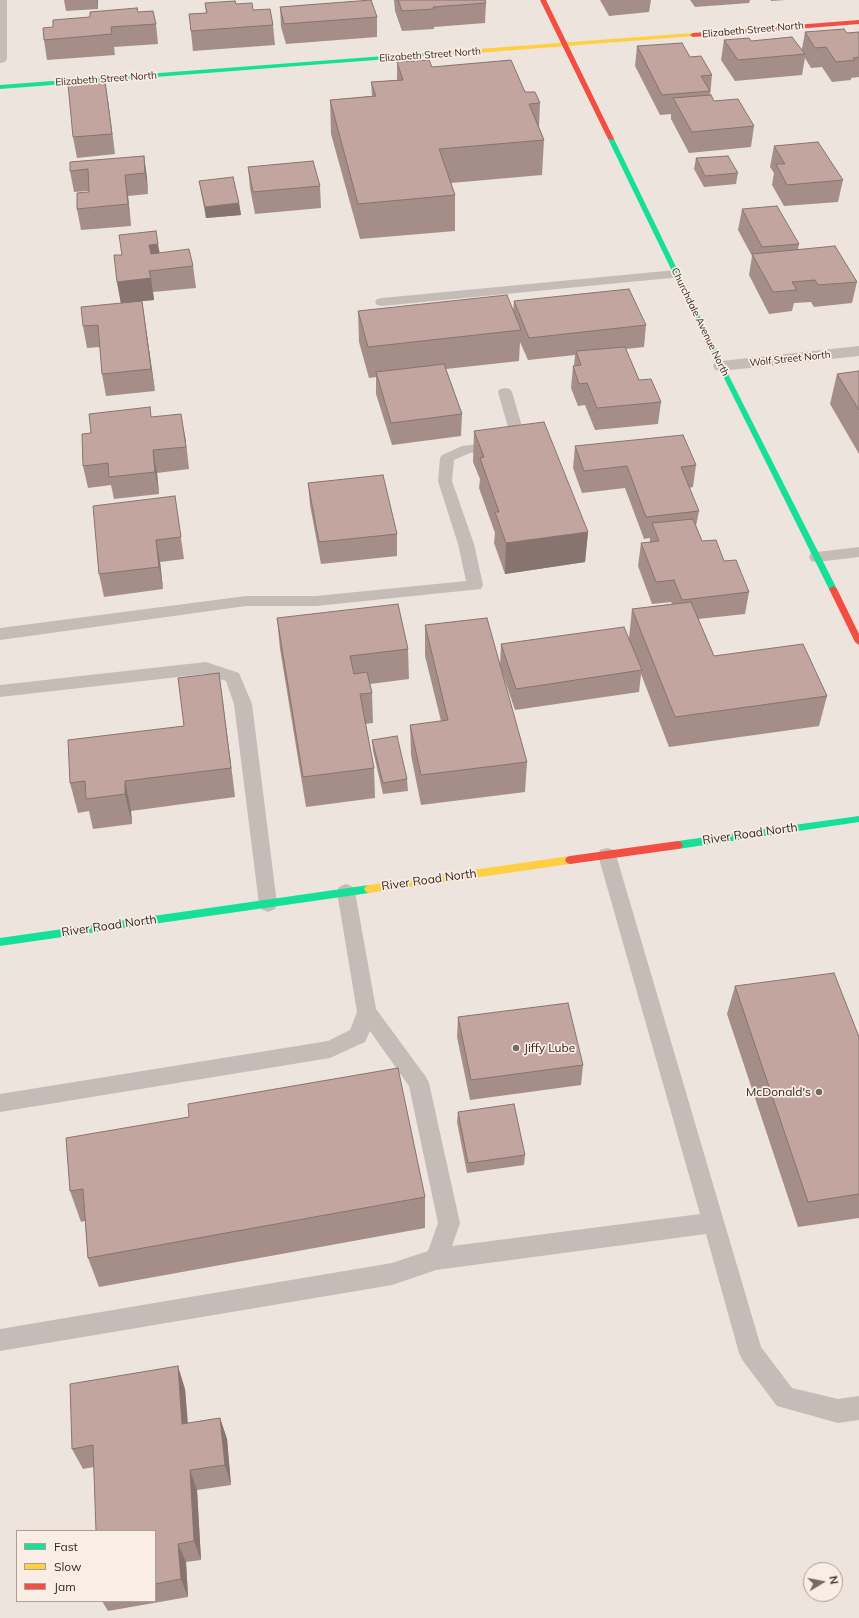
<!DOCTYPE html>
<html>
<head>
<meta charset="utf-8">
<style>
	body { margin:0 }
	#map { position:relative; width:859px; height:1618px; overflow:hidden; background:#ece4dd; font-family:Mulish,sans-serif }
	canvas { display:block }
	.legend { position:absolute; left:16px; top:1530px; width:140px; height:72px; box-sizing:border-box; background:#faede4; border:1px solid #ab9f98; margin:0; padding:5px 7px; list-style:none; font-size:12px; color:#352925 }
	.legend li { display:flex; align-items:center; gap:8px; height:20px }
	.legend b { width:20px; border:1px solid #ab9f98 }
	.north { position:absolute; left:803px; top:1562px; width:40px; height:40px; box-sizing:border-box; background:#faede4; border:1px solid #ab9f98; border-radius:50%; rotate:80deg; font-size:11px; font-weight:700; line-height:16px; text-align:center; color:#352925 }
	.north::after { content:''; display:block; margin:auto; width:14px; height:18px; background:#756a65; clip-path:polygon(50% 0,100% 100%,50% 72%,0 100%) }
</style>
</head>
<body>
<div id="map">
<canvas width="859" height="1618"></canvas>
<ul class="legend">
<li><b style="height:5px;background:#16e098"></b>Fast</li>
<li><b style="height:5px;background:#ffcf43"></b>Slow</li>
<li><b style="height:5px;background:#f24e42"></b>Jam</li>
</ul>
<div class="north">N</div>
</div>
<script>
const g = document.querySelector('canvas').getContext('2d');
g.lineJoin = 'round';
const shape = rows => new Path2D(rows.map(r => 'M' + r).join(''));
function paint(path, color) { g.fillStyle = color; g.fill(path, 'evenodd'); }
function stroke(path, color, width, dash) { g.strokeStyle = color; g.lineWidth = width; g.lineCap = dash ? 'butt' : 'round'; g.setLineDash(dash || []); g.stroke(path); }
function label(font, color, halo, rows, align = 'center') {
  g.font = font + ' Mulish,sans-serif'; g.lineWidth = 3.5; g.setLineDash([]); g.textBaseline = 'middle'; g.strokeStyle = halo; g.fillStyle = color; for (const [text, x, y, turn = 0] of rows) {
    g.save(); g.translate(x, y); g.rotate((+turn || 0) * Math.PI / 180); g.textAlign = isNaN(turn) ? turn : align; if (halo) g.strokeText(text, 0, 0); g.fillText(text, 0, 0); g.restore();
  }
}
const lane = shape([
	[676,270,681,271,682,274,681,277,382,306,377,305,375,302,377,299,382,298,676,270],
	[505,388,510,389,512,392,526,440,524,443,505,450,470,453,454,460,452,481,474,544,483,585,481,589,316,606,246,606,0,640,0,628,246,596,316,596,466,581,458,544,438,481,440,458,442,455,462,446,503,441,511,438,498,392,500,389,505,388],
	[859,547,859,557,817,562,811,561,809,557,811,553,817,552,859,547],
	[206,662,239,673,252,704,277,904,275,909,268,912,261,909,259,904,234,704,226,681,205,674,0,697,0,685,206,662],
	[607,848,614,850,616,855,761,1347,792,1388,838,1399,859,1396,859,1420,838,1423,777,1406,743,1361,739,1353,706,1234,436,1270,392,1285,0,1351,0,1329,392,1263,428,1251,438,1223,409,1086,370,1031,365,1042,330,1058,0,1112,0,1094,328,1041,350,1030,357,1012,337,892,339,887,346,884,353,887,355,892,376,1009,426,1077,429,1083,460,1223,452,1246,700,1214,598,855,600,850,607,848]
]);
const street = shape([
	[0,0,7,0,7,59,5,62,0,63,0,0],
	[859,346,859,356,721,371,715,370,713,366,715,362,721,361,859,346]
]);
const fast = shape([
	[451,51,453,52,453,54,0,89,0,85,451,51],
	[611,137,614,139,724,366,837,589,836,591,830,591,829,589,718,366,608,139,611,137],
	[859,816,859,822,678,849,675,848,673,845,675,842,678,841,859,816],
	[369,885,372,886,374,889,372,892,369,893,0,946,0,938,369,885]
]);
const slow = shape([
	[693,33,695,34,695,36,451,55,448,53,451,51,693,33],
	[570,856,573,857,575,860,573,863,570,864,369,893,366,892,364,889,366,886,369,885,570,856]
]);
const jam = shape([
	[540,0,546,0,614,139,613,140,608,139,540,0],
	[859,20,859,24,693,37,690,35,693,33,859,20],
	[833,586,837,589,859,634,859,645,855,642,829,589,833,586],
	[678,841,681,842,683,845,681,848,678,849,570,864,567,863,565,860,567,857,570,856,678,841]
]);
const wall = shape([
	[64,0,98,0,98,9,66,11],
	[394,0,485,0,486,3,485,23,434,27,434,29,402,31,395,11],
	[600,0,651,0,649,12,609,16],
	[690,0,750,0,749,3,695,7],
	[771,0,786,0,771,1],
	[205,3,236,4,253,10,273,25,275,45,193,51,189,14,206,13],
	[280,7,377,17,377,37,286,44,281,27],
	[138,12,156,24,158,44,114,47,115,55,47,60,44,40,53,27,90,17],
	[805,32,847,33,859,32,859,77,851,78,851,80,832,82,822,67,811,68,805,58,802,75,735,81,721,60,724,40,751,41,802,49],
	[637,46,690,57,712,75,710,96,714,101,754,126,751,147,689,153,671,119,671,114,660,115,635,66],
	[397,62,432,67,525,92,540,103,539,127,544,140,542,175,451,183,455,195,455,231,360,239,331,134,330,100,372,96,371,82,397,80],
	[105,81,115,154,77,158,73,137],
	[774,146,843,180,838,202,784,206,772,185,774,173,770,167],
	[144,156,148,194,128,196,131,226,81,230,77,209,89,192,89,191,74,192,70,171],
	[696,158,738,173,736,184,704,187,694,169],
	[248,167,320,186,321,208,255,214,250,188],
	[199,181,239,203,241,215,206,218,201,192],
	[742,209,799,244,798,249,857,282,852,303,814,307,811,302,794,303,792,311,769,314,749,275,752,256,738,230],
	[160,253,193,266,196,288,153,292,154,300,142,301,155,391,106,396,102,374,100,347,87,348,83,326,121,303,117,282],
	[514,301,646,325,644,347,626,349,639,380,661,402,658,424,595,430,585,405,578,406,571,388,573,366,574,366,575,355,528,360,520,342,519,361,446,369,462,414,461,436,392,445,376,394,376,377,369,378,359,342,358,311,513,312],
	[859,371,859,454,830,404,837,374],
	[150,407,151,417,185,436,189,469,157,473,159,494,114,499,111,485,88,488,83,466,91,433],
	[474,431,588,532,585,562,505,574,494,543,495,533,479,488,480,479,473,462],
	[575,446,696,465,693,487,689,488,699,511,696,526,702,541,724,561,749,592,745,614,698,619,714,656,827,696,819,726,669,747,641,674,639,692,515,710,500,666,501,644,629,638,632,609,672,604,671,602,652,604,638,566,641,543,650,542,650,538,644,539,625,488,582,493,573,468],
	[308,483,397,534,397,556,321,564,310,505],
	[175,496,184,559,160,562,163,589,104,597,99,574],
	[277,618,408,649,409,679,370,684,372,693,373,723,365,724,374,768,375,798,306,807,280,649],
	[425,625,527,762,525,792,421,805,411,755,410,725,441,721,425,656],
	[223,703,235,797,131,811,132,824,93,829,89,811,78,813,70,783,184,726],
	[372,740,407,779,408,791,383,794,373,751],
	[735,986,859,1037,859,1218,798,1227,727,1014],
	[458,1017,583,1065,581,1085,470,1100,457,1037],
	[458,1112,525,1155,524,1165,467,1173,457,1122],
	[66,1138,425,1197,425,1228,99,1287,88,1258,85,1221,81,1222,70,1191],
	[185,1389,188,1423,220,1418,227,1439,231,1485,197,1490,201,1560,186,1562,188,1597,108,1611,102,1601,155,1601,155,1531,94,1467,83,1469,72,1449]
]);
const shadedWall = shape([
	[97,0,98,0,98,9],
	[105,81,108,101,115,154,112,134],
	[144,156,147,177,148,194,145,173],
	[125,175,128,196,131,226,128,204],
	[239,203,241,215,206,218,205,207],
	[158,244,162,265,152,266,149,245],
	[151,278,154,300,142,301,155,391,151,369,121,304,117,282],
	[181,414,185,436,189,469,186,447],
	[153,450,157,473,159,494,155,472],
	[588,532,585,562,505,574,506,543],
	[156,540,160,562,163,589,159,567],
	[219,673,223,703,235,797,231,768],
	[125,781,131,811,132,824,125,794],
	[178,1366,185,1389,189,1445,182,1424],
	[220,1418,227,1439,231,1485,225,1465],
	[190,1470,197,1490,201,1560,194,1541],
	[178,1544,186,1562,188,1597,181,1579]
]);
const building = shape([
	[371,0,377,17,284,24,280,7,371,0],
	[398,0,485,0,486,3,433,7,434,9,402,11,398,0],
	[235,1,236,4,252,3,253,10,270,9,273,25,191,31,189,14,207,13,205,3,235,1],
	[137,8,138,12,153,11,156,24,111,27,112,34,44,40,43,28,53,27,53,20,90,17,90,12,137,8],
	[844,29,847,33,859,32,859,57,853,58,855,60,836,62,826,47,815,48,805,32,844,29],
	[792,37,805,54,738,60,724,40,749,38,751,41,792,37],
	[682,43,690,57,701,56,712,75,701,76,710,91,662,95,637,46,682,43],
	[429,60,432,67,511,60,525,92,535,92,540,103,529,104,544,140,439,149,455,195,358,204,330,100,376,96,371,82,403,80,397,62,429,60],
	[105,81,112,134,73,137,68,84,105,81],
	[711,95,714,101,738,99,754,126,692,132,673,98,711,95],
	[818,142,843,180,787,185,776,164,785,164,774,146,818,142],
	[144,156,145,173,125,175,128,204,77,209,77,193,89,192,88,169,70,171,70,162,144,156],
	[728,156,738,173,705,176,696,158,728,156],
	[313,161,320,186,253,192,248,167,313,161],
	[233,177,239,203,205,207,199,181,233,177],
	[777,206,799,244,762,247,742,209,777,206],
	[156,231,158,244,149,245,151,254,189,249,193,266,149,271,151,278,117,282,114,255,122,255,119,235,156,231],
	[835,246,857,282,818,285,815,280,792,282,797,290,773,292,752,254,835,246],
	[629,289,646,325,529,338,514,301,629,289],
	[507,295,521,330,368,347,358,311,507,295],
	[142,301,151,369,102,374,98,325,83,326,81,307,142,301],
	[625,347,639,380,651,379,661,402,597,408,587,383,579,384,573,366,581,365,576,351,625,347],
	[444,364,462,414,391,423,376,372,444,364],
	[859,371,859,410,837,374,859,371],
	[150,407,151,417,181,414,186,447,153,450,155,472,109,477,108,463,83,466,82,434,91,433,89,414,150,407],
	[544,422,588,532,506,543,495,512,499,512,480,458,484,457,474,431,544,422],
	[683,435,696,465,681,467,699,511,646,517,627,466,584,471,575,446,683,435],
	[383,475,397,534,319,542,308,483,383,475],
	[175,496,181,537,156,540,159,567,99,574,93,506,175,496],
	[693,519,702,541,716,540,724,561,736,560,749,592,682,600,674,580,656,582,641,543,659,541,652,523,693,519],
	[691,602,714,656,803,644,827,696,675,717,632,609,691,602],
	[398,604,408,649,350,656,354,674,367,672,372,693,360,694,374,768,303,777,277,618,398,604],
	[487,618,527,762,421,775,410,725,448,720,425,625,487,618],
	[624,627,642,670,516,689,501,644,624,627],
	[219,673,231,768,125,781,125,794,86,799,85,781,70,783,68,740,184,726,178,678,219,673],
	[397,736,407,779,383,783,372,740,397,736],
	[834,973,859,1037,859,1194,808,1202,735,986,834,973],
	[568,1003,583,1065,471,1080,458,1017,568,1003],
	[398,1068,425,1197,88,1258,83,1189,70,1191,66,1138,189,1117,188,1104,398,1068],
	[514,1104,525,1155,468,1163,458,1112,514,1104],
	[178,1366,182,1424,220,1418,225,1465,190,1470,194,1541,178,1544,181,1579,155,1584,155,1531,96,1531,93,1445,72,1449,70,1384,178,1366]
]);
const markers = [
	[516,1048,4,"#756a65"],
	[819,1092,4,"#756a65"]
];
const farStreetnames = [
	["Elizabeth Street North",753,30,-5],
	["Elizabeth Street North",430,55,-4],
	["Elizabeth Street North",106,79,-4],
	["Churchdale Avenue North",700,322,64],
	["Wolf Street North",790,359,-6]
];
const streetNames = [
	["River Road North",750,834,-8],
	["River Road North",429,880,-8],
	["River Road North",109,926,-8]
];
const poiNames = [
	["Jiffy Lube",524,1048],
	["McDonald's",811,1092,"right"]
];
paint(lane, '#c5bcb7');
paint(street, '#c5bcb7');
paint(fast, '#16e098');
paint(slow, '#ffcf43');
paint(jam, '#f24e42');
paint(wall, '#a68e88');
paint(shadedWall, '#87746f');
paint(building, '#c1a59e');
stroke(building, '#87746f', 1);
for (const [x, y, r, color] of markers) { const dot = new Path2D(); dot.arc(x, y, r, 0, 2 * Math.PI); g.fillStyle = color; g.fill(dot); stroke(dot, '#faede4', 1.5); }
label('10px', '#352925', '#faede4', farStreetnames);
label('12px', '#352925', '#faede4', streetNames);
label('12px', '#352925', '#faede4', poiNames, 'left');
</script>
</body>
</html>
